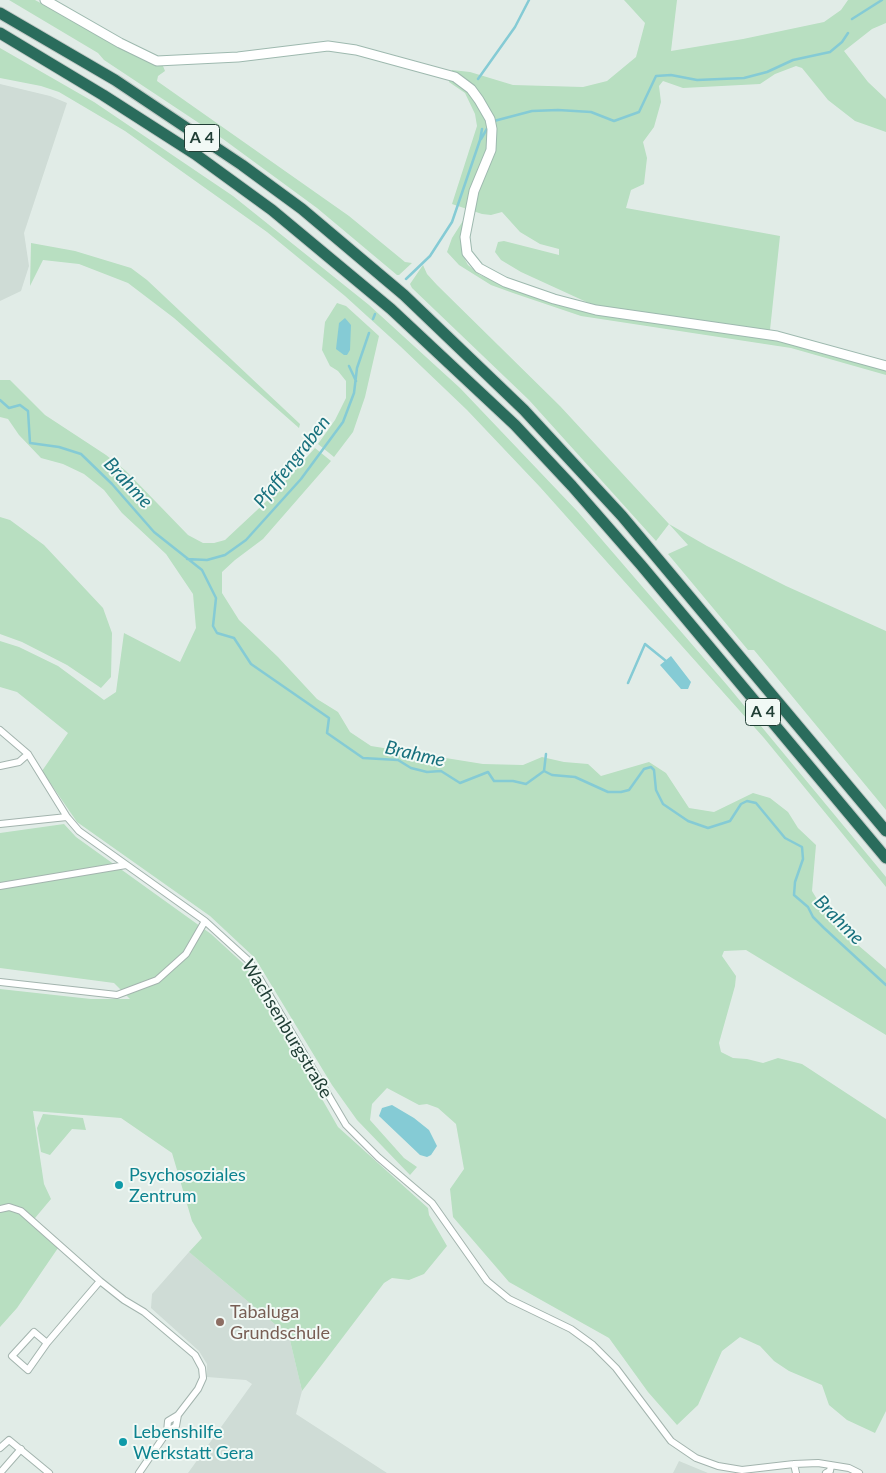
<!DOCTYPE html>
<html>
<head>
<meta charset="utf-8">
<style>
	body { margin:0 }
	canvas { display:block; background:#e1ece7 }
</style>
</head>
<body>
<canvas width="886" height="1473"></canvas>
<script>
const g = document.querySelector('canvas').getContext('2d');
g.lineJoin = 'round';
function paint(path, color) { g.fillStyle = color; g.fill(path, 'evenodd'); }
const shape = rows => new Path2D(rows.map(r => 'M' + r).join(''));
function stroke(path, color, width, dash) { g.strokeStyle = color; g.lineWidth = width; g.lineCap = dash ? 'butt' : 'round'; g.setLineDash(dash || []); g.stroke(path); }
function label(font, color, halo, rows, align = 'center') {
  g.font = font + ' Lato,sans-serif'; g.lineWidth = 4; g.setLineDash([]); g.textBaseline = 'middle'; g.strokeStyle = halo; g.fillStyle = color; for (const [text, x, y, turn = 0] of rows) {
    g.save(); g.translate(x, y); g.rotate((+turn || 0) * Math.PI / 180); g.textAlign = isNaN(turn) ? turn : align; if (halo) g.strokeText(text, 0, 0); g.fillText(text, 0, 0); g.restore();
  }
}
const built = shape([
	[0,84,50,96,67,103,24,233,29,266,21,291,0,301],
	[189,1252,289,1336,302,1391,296,1414,387,1473,188,1473,252,1384,246,1380,207,1377,207,1364,199,1351,151,1308,152,1294],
	[679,1461,708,1473,673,1473]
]);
const green = shape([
	[9,0,35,0,128,50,163,66,165,71,158,76,157,81,349,216,405,262,412,263,399,275,397,275,317,208,223,139,104,60,98,53],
	[624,0,677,0,671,51,743,39,824,22,841,10,848,0,886,0,886,23,872,29,844,51,868,82,886,99,886,132,855,121,828,100,802,68,796,66,775,74,760,84,683,88,663,81,659,86,661,102,654,127,643,142,647,158,644,184,631,190,626,208,780,236,770,330,593,305,521,272,501,260,495,252,498,242,504,241,559,255,559,249,540,244,520,232,502,212,491,215,482,214,452,204,477,126,475,114,465,93,449,82,452,70,470,72,513,85,583,87,607,81,636,57,645,23],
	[0,48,94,102,233,196,369,305,460,388,578,512,727,685,886,877,886,887,764,738,540,487,467,410,400,346,345,296,267,232,125,131,59,92,41,86,0,78],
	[466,216,461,244,463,256,468,265,480,275,519,291,782,340,886,369,886,375,791,348,581,316,513,293,491,285,459,265,447,252,452,238],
	[31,243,75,251,131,268,147,280,300,424,299,428,174,318,128,283,79,264,43,260,30,286],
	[423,265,427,274,437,285,560,406,669,524,707,546,786,586,886,631,886,810,754,650,748,650,668,554,688,545,669,524,656,541,529,400,412,288,410,284],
	[337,303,346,306,379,336,365,397,353,432,334,457,318,444,335,420,346,398,346,381,338,371,330,366,322,350,325,322],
	[0,380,10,380,45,415,106,455,126,471,188,535,203,543,214,543,225,540,271,497,315,448,331,461,263,539,235,560,222,572,222,593,239,620,278,657,317,699,338,712,350,732,371,746,483,764,523,765,542,757,564,762,588,764,601,776,649,762,666,773,689,808,714,812,753,793,770,798,788,812,798,828,816,845,812,891,823,909,852,940,886,969,886,1035,746,950,724,951,722,956,736,976,735,986,719,1043,721,1052,733,1058,747,1059,763,1063,778,1058,802,1064,886,1119,886,1411,875,1433,847,1420,829,1405,822,1385,789,1371,774,1361,760,1346,740,1337,722,1351,698,1405,677,1425,648,1392,609,1338,509,1282,453,1217,450,1189,464,1169,456,1124,438,1108,427,1104,419,1105,387,1088,372,1104,370,1120,404,1158,417,1167,410,1175,357,1120,332,1085,255,958,210,916,77,822,42,771,68,733,17,692,0,687,0,641,19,647,58,666,104,700,116,692,124,633,180,662,196,628,193,594,166,554,122,513,104,490,84,474,63,464,41,458,19,435,8,419,0,417],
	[0,517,10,520,44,545,103,608,112,633,111,677,101,688,67,665,22,642,0,634],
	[64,824,76,837,211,934,246,966,338,1127,428,1208,429,1215,447,1246,424,1274,409,1280,392,1278,384,1283,302,1391,289,1336,189,1252,202,1238,192,1221,172,1153,121,1118,33,1111,44,1184,51,1199,30,1224,58,1248,17,1308,0,1327,0,989,91,999,130,999,114,983,0,968,0,833],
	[43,1114,83,1118,86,1130,72,1129,50,1155,41,1152,37,1128]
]);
const water = shape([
	[345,318,351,325,350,350,347,355,344,355,336,349,339,323],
	[671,656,691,682,688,689,681,689,660,665],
	[392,1105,414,1118,429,1130,437,1146,431,1155,427,1157,420,1155,379,1116,382,1108]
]);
const stream = shape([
	[852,19,882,0],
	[478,79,515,27,529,0],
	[494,121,532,111,558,110,591,112,614,121,639,112,656,76,671,75,697,80,744,78,767,72,793,60,830,52,842,42,848,33],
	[481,139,488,127],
	[406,279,430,256,452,222,480,140,482,129],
	[373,319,375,314],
	[349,366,356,381],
	[0,400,9,408,20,405,28,411,30,443,59,447,81,454,112,484,154,532,202,570,216,598,213,626,217,633,234,638,251,664,329,718,327,733,363,758,398,760,411,768,427,772,441,771,460,783,488,772,494,781,513,781,526,784,544,771,552,775,575,777,608,792,621,792,629,790,644,769,651,767,654,770,656,790,663,804,688,821,708,828,730,821,741,804,747,801,756,803,785,838,802,847,803,859,795,882,794,895,808,907,813,917,824,928,886,985],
	[187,559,207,560,225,555,246,540,301,479,343,422,354,393,357,368,369,333],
	[628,683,645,644,666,661],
	[544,771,546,754]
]);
const street = shape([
	[0,730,28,754,67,817,79,831,205,921,250,962,346,1125,378,1157,432,1203,487,1281,509,1299,571,1329,593,1345,616,1368,671,1441,696,1458,718,1466,742,1470,794,1464,818,1463,849,1468,859,1473],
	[0,766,19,762,28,754],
	[0,824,67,817],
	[0,886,126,865],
	[0,982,117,995,157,980,186,954,205,921],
	[0,1209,9,1207,21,1211,100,1281,124,1300,144,1312,195,1355,202,1368,203,1378,198,1389,178,1415,168,1421,167,1432],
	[47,1343,34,1332,12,1356,28,1370,47,1343,100,1281],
	[0,1448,9,1440,49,1473],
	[794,1464,796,1473],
	[0,1473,21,1449],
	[139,1473,167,1432,176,1426,178,1415],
	[826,1473,830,1471,831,1465]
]);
const secondary = shape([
	[45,0,120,43,157,61,238,57,328,46,356,50,455,77,471,89,479,100,490,119,492,129,491,150,474,191,465,237,467,253,479,268,505,282,554,299,596,310,777,336,886,366]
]);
const highway = shape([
	[0,13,115,80,242,165,302,209,404,295,524,410,622,516,886,831],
	[0,33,103,95,195,154,272,210,391,309,515,425,572,486,641,565,886,858]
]);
const markers = [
	[119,1185,5,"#0f9aa8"],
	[220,1322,5,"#8d6e63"],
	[123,1442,5,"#0f9aa8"]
];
const shields = [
	[202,138,35],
	[763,712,35]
];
const shieldNames = [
	["A 4",202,138],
	["A 4",763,712]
];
const streetNames = [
	["Wachsenburgstraße",287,1029,59]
];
const cultureNames = [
	["Psychosoziales",129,1175],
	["Zentrum",129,1196],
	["Lebenshilfe",133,1432],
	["Werkstatt Gera",133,1453]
];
const educationNames = [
	["Tabaluga",230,1312],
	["Grundschule",230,1333]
];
const waterNames = [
	["Pfaffengraben",292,462,-52],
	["Brahme",128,483,47],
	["Brahme",415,754,13],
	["Brahme",839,920,45]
];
paint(built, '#cfdcd6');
paint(green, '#b8dfc1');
paint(water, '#85cbd5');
stroke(stream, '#85cbd5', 2.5);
stroke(street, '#a3b4ae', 8);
stroke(secondary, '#9eb9af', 11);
stroke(highway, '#c1c9c6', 13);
stroke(street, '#fff', 6);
stroke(secondary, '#fff', 9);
stroke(highway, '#2a6c5c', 11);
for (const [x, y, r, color] of markers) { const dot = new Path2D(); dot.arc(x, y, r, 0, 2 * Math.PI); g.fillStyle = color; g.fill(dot); stroke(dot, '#f1f9f5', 2); }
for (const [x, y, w] of shields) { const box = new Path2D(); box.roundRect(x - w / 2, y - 13.5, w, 27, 4); g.fillStyle = '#f1f9f5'; g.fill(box); stroke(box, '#203e35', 1); }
label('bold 16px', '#203e35', null, shieldNames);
label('18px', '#203e35', '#f1f9f5', streetNames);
label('18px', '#0d838f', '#f1f9f5', cultureNames, 'left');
label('18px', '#785e54', '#f1f9f5', educationNames, 'left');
label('italic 19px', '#17707d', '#f1f9f5', waterNames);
</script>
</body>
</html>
